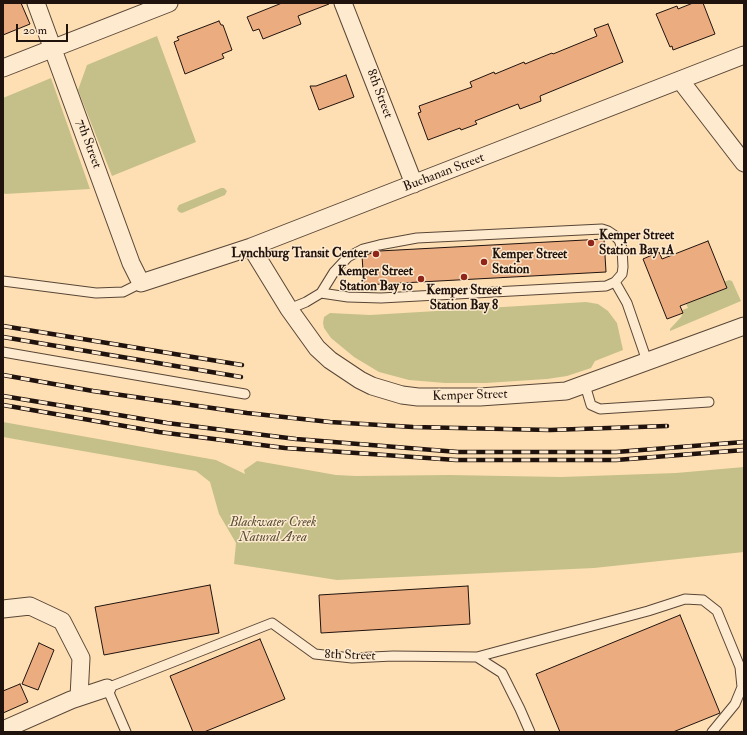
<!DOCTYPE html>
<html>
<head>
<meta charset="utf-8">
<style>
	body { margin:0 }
	#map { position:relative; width:747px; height:735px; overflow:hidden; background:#fedfb3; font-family:"IM FELL Double Pica",serif }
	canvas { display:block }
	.frame { position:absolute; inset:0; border:4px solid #20130e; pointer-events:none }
	.scale { position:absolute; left:16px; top:24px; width:52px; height:18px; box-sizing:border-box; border:2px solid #20130e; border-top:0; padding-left:5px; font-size:12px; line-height:14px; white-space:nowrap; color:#20130e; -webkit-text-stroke:3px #feeace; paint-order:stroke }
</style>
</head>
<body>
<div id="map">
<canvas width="747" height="735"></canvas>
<div class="frame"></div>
<div class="scale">20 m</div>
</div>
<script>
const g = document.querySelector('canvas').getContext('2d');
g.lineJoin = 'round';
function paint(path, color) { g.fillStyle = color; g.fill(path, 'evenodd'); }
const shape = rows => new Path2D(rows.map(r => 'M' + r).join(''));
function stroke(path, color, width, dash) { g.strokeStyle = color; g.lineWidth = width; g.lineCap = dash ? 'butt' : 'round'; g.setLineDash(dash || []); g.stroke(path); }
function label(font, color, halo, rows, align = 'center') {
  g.font = font + ' "IM FELL Double Pica",serif'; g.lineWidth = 3; g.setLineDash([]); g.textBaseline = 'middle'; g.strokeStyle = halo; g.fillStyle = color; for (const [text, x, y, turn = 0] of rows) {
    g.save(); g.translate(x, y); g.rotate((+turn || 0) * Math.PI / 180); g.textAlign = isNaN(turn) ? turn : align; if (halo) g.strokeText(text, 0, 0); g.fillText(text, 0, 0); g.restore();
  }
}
const green = shape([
	[157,36,196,142,112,176,78,90,87,65],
	[51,78,90,189,5,194,3,192,3,98],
	[221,188,224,188,227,191,225,195,182,213,179,212,177,209,179,205],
	[729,280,732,281,741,301,670,331,670,329,681,317,683,313,682,310,688,308,686,304,727,288,724,282],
	[586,302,598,304,608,311,617,323,623,350,595,361,591,368,567,376,547,379,486,383,445,383,409,380,379,372,354,357,331,338,324,328,323,323,324,317,330,313,370,315],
	[3,422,216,460,245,474,244,470,257,461,336,475,356,476,449,475,561,477,676,473,744,467,744,552,594,568,337,580,234,564,236,543,219,514,210,482,196,471,3,437]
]);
const building = shape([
	[3,3,21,3,30,24,3,35,3,3],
	[282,3,329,3,329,4,298,16,301,24,263,39,259,29,253,31,247,17,282,3],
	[693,3,703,3,715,34,673,50,672,46,670,47,656,14,677,6,678,9,693,3],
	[219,21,221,25,223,25,232,50,222,54,224,58,185,74,174,42,179,40,177,37,219,21],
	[608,24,623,62,540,96,541,101,520,109,518,104,475,121,477,124,461,130,460,128,428,140,418,113,421,112,419,106,472,87,470,82,494,72,495,74,524,62,525,64,552,53,553,54,597,36,594,29,608,24],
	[346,75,354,97,319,110,310,86,316,86,346,75],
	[604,239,606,272,364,285,362,256,379,251,604,239],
	[708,241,727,288,680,306,683,313,667,319,643,259,659,252,662,259,708,241],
	[210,585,219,633,104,655,95,607,210,585],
	[468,586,470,624,321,633,319,595,468,586],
	[680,615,720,713,673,732,560,732,536,674,680,615],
	[260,639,285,699,204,732,193,732,170,676,260,639],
	[39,643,54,650,38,690,22,684,39,643],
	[20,684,28,702,3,713,3,691,20,684]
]);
const service = shape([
	[3,281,96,293,123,292,141,283],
	[615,282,627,303,647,361],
	[289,309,306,302,321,293,334,272,348,257,363,249,379,245,417,238,602,229,608,231,614,235,619,240,622,248,623,267,622,274,615,282,606,286,381,298,348,297,321,293],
	[3,352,245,394],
	[585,385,591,405,600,409,709,402],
	[477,657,648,611,685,599,703,600,717,611,740,667,742,687,735,704,712,732],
	[126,732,107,688,272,623,315,654,352,658,393,656,477,657,502,673,520,709,530,732]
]);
const minor = shape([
	[36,3,131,263,141,283,251,247,744,55],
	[343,3,414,184],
	[3,68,169,3],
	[680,80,744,163],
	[251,247,289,309,317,348,330,360,360,380,372,386,402,395,418,397,480,397,566,391,744,326],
	[3,609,30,606,62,621,81,658,79,697],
	[3,730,71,700,107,688]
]);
const rail = shape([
	[3,326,242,365],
	[3,337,241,377],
	[3,375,93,391,247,413,330,422,413,427,550,430,667,426],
	[3,396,167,423,296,439,458,452,616,452,744,442],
	[3,405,159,432,285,448,456,460,616,460,744,450]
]);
const markers = [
	[591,243,4,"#8f2418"],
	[376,254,4,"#8f2418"],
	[484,262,4,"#8f2418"],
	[464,277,4,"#8f2418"],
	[421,279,4,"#8f2418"]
];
const streetNames = [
	["8th Street",379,94,69],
	["7th Street",88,144,70],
	["Buchanan Street",444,173,-21],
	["Kemper Street",470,396,-2],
	["8th Street",350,656,2]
];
const poiNames = [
	["Kemper Street",599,236],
	["Station Bay 1A",599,251],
	["Lynchburg Transit Center",368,254,"right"],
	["Kemper Street",492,255],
	["Station",492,270],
	["Kemper Street",413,272,"right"],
	["Station Bay 10",413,287,"right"],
	["Kemper Street",464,291,"center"],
	["Station Bay 8",464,306,"center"]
];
const parkNames = [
	["Blackwater Creek",273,523],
	["Natural Area",273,538]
];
paint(green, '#c5c089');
paint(building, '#ebac80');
stroke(building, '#20130e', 1);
stroke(service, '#584637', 11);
stroke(minor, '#584637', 19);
stroke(service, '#feeace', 9);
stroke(minor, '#feeace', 17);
stroke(rail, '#20130e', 4.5);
stroke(rail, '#feeace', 3, [9]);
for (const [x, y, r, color] of markers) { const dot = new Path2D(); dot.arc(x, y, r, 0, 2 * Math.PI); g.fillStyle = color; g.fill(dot); stroke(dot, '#feeace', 1.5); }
label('13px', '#20130e', '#feeace', streetNames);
label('bold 13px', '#20130e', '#feeace', poiNames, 'left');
label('italic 13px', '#5a5039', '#feeace', parkNames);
</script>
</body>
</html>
